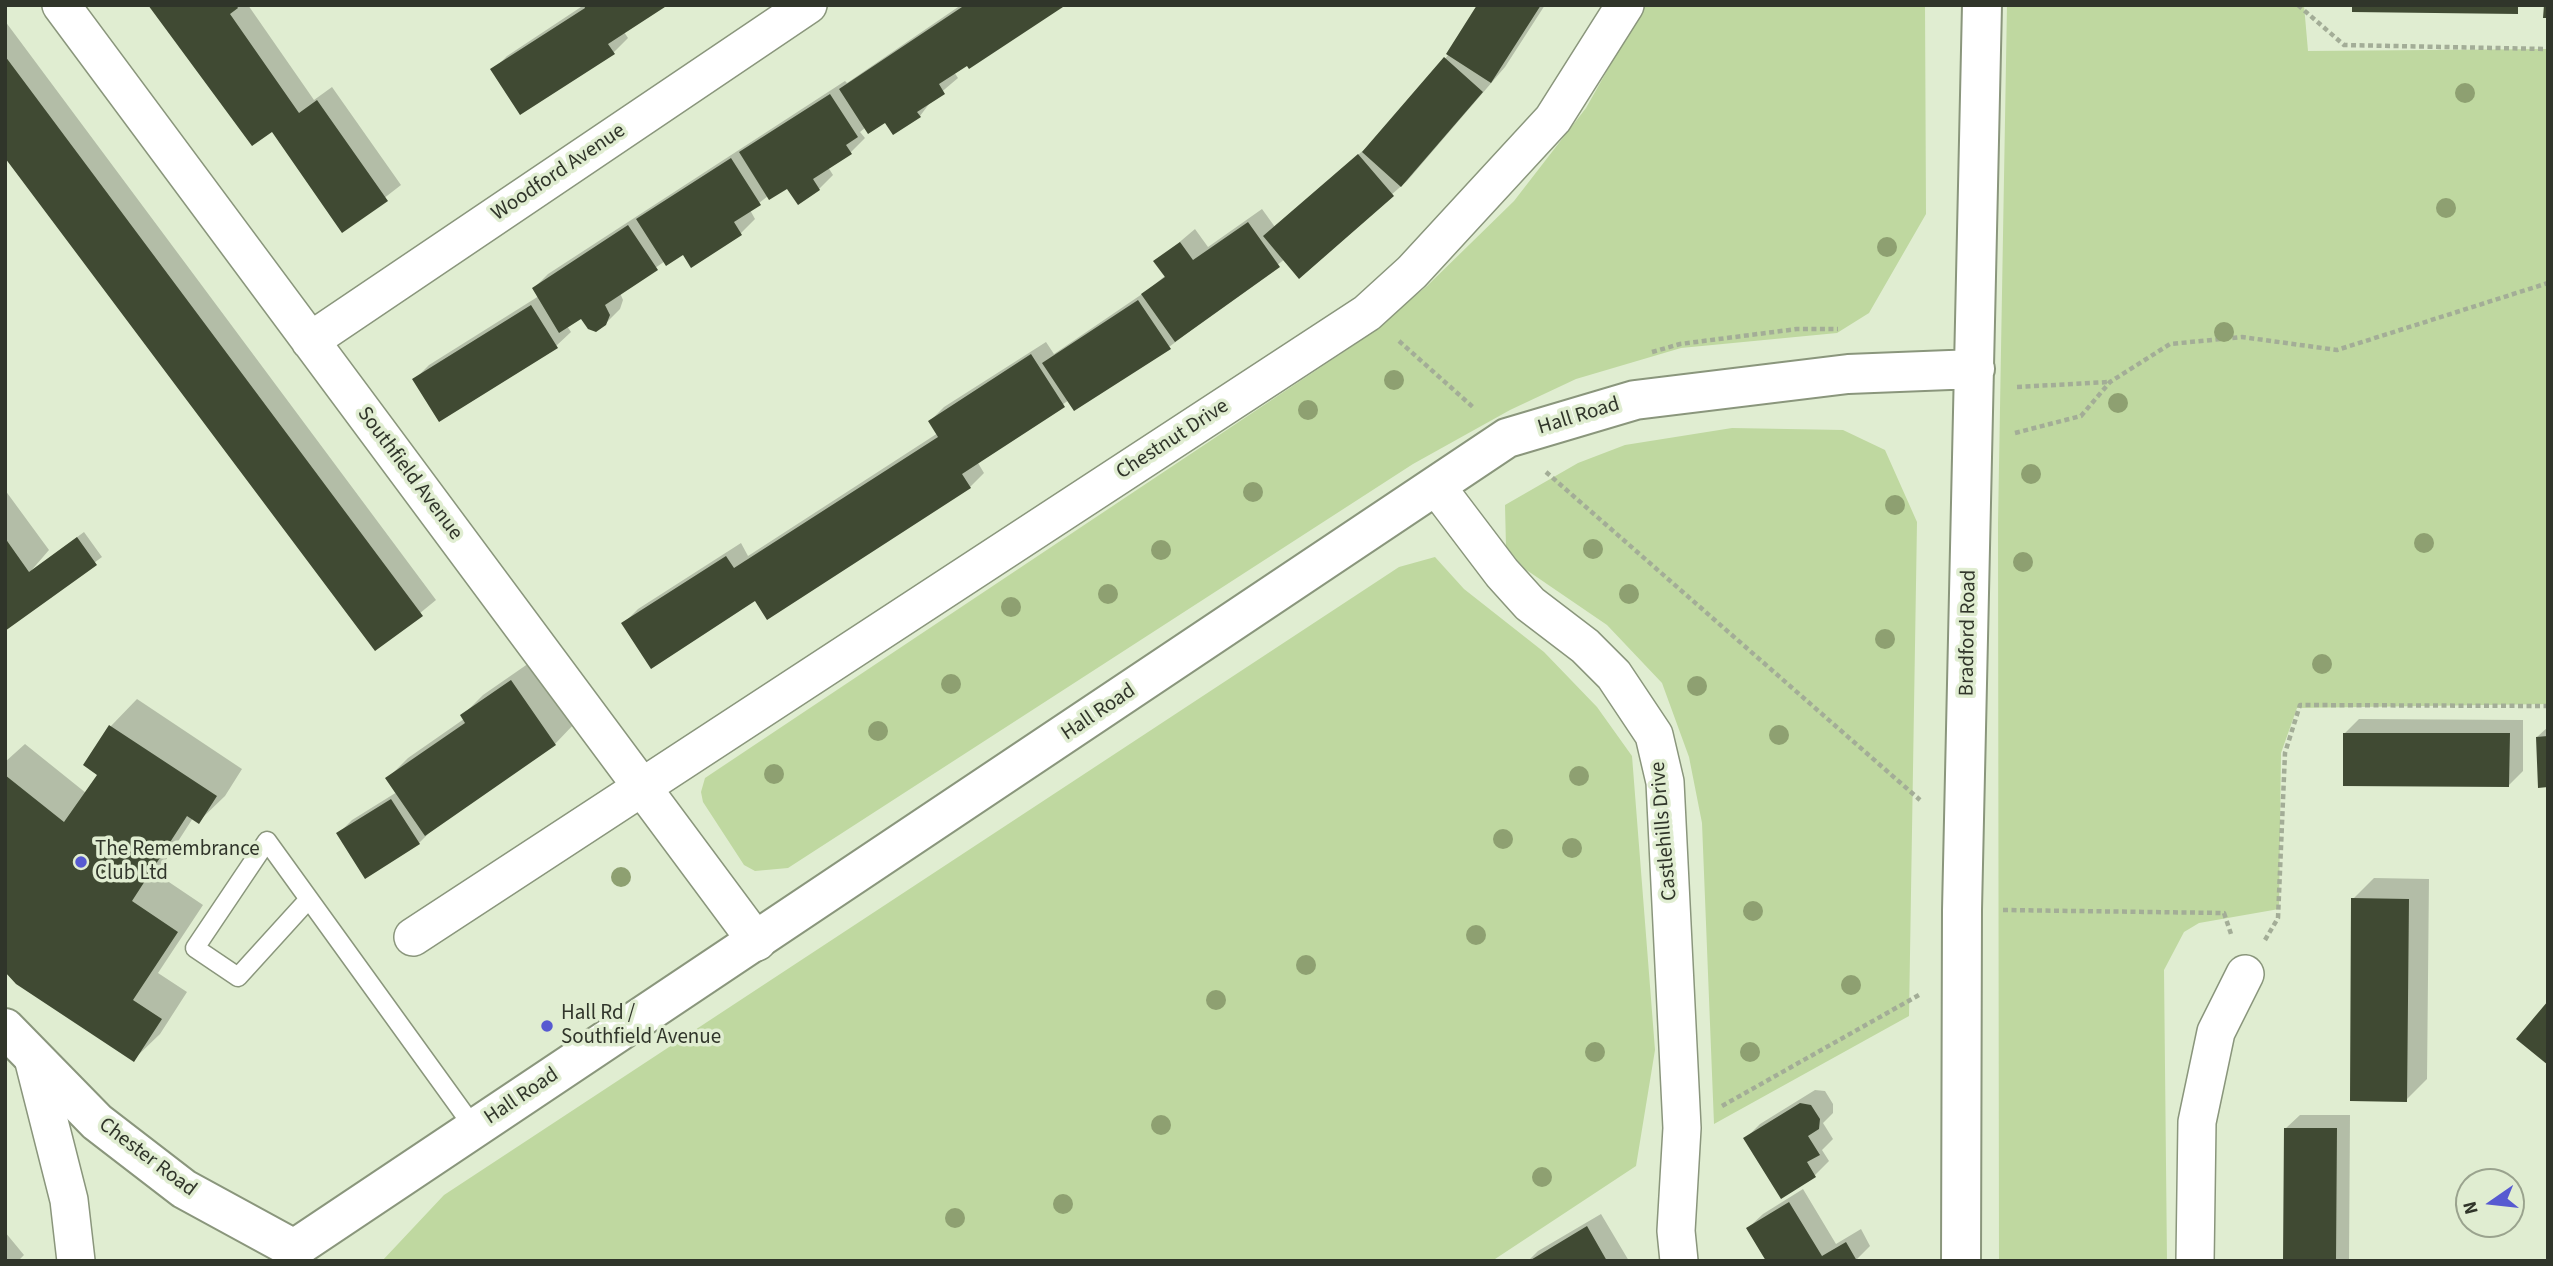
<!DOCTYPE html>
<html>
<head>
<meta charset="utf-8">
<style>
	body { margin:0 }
	#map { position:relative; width:2553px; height:1266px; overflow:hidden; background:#e0edd1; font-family:"Source Sans 3",sans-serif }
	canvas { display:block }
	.frame { position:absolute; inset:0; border:7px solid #30352a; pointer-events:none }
	.north { position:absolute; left:2455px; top:1168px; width:70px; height:70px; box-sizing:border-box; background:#e0edd1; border:2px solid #9aa38e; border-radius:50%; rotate:256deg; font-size:19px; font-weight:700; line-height:28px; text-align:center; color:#30352a }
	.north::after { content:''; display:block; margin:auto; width:24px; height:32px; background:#575ad1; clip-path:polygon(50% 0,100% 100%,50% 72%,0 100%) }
</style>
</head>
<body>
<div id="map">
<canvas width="2553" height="1266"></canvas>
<div class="frame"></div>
<div class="north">N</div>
</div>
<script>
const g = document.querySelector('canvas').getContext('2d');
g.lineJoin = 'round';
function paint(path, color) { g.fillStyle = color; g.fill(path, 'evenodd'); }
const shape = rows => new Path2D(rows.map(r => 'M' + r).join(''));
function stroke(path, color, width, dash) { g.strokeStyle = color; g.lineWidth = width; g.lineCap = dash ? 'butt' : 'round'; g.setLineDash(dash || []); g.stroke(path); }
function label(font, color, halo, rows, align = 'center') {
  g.font = font + ' "Source Sans 3",sans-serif'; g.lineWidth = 7; g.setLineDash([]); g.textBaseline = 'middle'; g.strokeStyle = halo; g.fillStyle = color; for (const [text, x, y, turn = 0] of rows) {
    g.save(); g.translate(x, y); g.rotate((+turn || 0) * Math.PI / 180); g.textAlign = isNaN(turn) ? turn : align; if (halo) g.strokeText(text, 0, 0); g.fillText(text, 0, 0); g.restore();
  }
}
const green = shape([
	[1644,5,1925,5,1926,214,1869,313,1837,333,1681,348,1576,379,1510,410,1413,464,788,868,755,871,744,865,703,802,701,792,705,778,1357,343,1427,286,1514,201,1586,108],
	[2007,5,2304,5,2308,51,2548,49,2548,704,2297,708,2281,753,2279,909,2199,923,2184,932,2164,970,2167,1261,1999,1261,1998,523],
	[1732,428,1843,430,1885,450,1917,522,1909,1016,1714,1124,1702,823,1689,757,1662,683,1607,625,1525,569,1506,547,1505,505,1578,463,1625,445],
	[1435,557,1464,589,1544,652,1597,707,1632,756,1655,1050,1636,1166,1492,1261,382,1261,444,1195,1399,567]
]);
const shadow = shape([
	[150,5,248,5,314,100,332,87,401,185,343,230,272,130],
	[584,5,624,32,628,38,614,52,493,70,507,56],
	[961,5,1063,5,954,72,958,78,932,100,920,116,866,127,860,132,865,138,851,152,828,167,833,175,819,189,788,186,768,196,750,210,755,219,741,233,691,265,683,253,665,261,620,293,623,300,620,309,605,324,582,317,567,326,571,332,556,346,415,379,429,365,539,296,534,288,548,274,845,81,847,83],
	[1479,5,1545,5,1505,67,1407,181,1299,276,1285,259,1169,347,1069,400,978,463,984,473,970,487,756,599,624,623,638,609,741,543,748,556,938,433,930,421,944,407,1046,342,1054,354,1148,290,1166,275,1156,262,1195,229,1208,247,1262,209,1275,227,1374,141,1449,54],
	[5,21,436,600,376,649,5,153],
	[5,490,49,550,30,572,84,532,102,557,5,629],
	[532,661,575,723,555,744,434,828,419,843,338,834,352,820,397,792,388,778,408,758,464,719,462,716,483,695],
	[137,699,242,769,225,796,198,822,193,818,157,874,203,905,158,973,187,992,160,1034,133,1060,5,969,5,762,25,744,86,793,100,775,85,765,111,726],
	[2359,719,2523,720,2523,771,2509,785,2345,733],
	[2548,727,2548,785,2537,737],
	[2374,878,2429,879,2427,1079,2406,1100,2353,899],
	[1815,1090,1825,1091,1833,1104,1833,1113,1823,1123,1833,1139,1822,1150,1829,1161,1815,1175,1746,1138,1760,1124],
	[2300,1115,2350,1115,2349,1261,2285,1261,2285,1129],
	[1803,1189,1836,1244,1861,1229,1870,1246,1855,1261,1768,1261,1748,1228,1763,1214],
	[1601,1214,1629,1261,1528,1261,1538,1251],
	[5,1232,24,1255,18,1261,5,1261]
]);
const building = shape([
	[148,5,236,5,238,8,230,14,299,113,317,100,388,201,342,233,272,132,252,146],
	[584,5,668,5,608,44,615,54,520,115,490,69,585,8],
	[965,5,1066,5,969,69,967,66,939,84,945,94,917,112,921,117,893,135,885,123,868,134,839,89],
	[1477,5,1541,5,1491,83,1446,54],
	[2352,5,2518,5,2518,14,2352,12],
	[2544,5,2548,5,2548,18,2543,18],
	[5,56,423,616,375,651,5,158],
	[1444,57,1483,92,1401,187,1362,152],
	[830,94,858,137,846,145,852,154,813,179,820,190,798,205,787,189,769,200,739,152],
	[1358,154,1394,196,1299,279,1263,236],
	[731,158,761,205,734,222,742,235,691,268,683,255,666,266,636,219],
	[1248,222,1280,267,1175,342,1141,294,1165,277,1153,261,1180,242,1193,260],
	[628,225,658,270,605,305,610,315,606,325,596,332,588,329,581,319,559,333,532,288],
	[1138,300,1171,349,1074,411,1042,363],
	[531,305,558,348,439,422,412,379],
	[1031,354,1065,407,962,474,971,488,767,620,755,601,651,669,621,623,726,556,734,568,938,437,928,421],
	[77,537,97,565,5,631,5,538,29,572],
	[511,680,556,745,425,836,385,778,465,723,460,715],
	[109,725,217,796,199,824,187,816,132,901,178,932,133,1000,162,1019,134,1062,16,984,5,972,5,775,64,822,97,775,83,765],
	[2343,733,2510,733,2509,787,2343,786],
	[2548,736,2548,787,2538,788,2536,737],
	[391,799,420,844,365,879,336,833],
	[2351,898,2409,899,2407,1102,2350,1101],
	[2548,1001,2548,1065,2516,1039],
	[1800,1103,1811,1105,1820,1119,1819,1129,1808,1136,1820,1155,1807,1162,1816,1177,1781,1199,1743,1138],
	[2284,1128,2337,1128,2336,1261,2283,1261],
	[1789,1202,1822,1256,1846,1242,1857,1261,1766,1261,1746,1228],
	[1587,1226,1607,1261,1529,1261]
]);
const path = shape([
	[2298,5,2344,45,2548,49],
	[1399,341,1474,408],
	[1652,352,1680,344,1797,329,1838,329],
	[2017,387,2109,382],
	[2015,433,2081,416,2110,382,2170,344,2242,337,2337,350,2548,283],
	[1546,472,1920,800],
	[2003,910,2224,913,2231,934],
	[2265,940,2278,918,2285,753,2300,705,2548,706],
	[1722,1106,1919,995]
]);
const lane = shape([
	[308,900,238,977,195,948,267,841,475,1129]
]);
const street = shape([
	[61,5,757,942],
	[310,341,808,5],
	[1436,486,1502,573,1530,604,1585,646,1614,675,1654,735,1665,782,1682,1128,1676,1231,1679,1261],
	[413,937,1367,313,1412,272,1553,119,1625,5],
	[33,1058,69,1200,76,1261],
	[2195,1261,2197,1122,2216,1032,2245,974]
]);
const secondary = shape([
	[5,1028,97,1122,184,1189,294,1249,1507,438,1635,400,1848,374,1975,369],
	[1961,1261,1962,910,1982,5]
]);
const trees = [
	[2465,93],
	[2446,208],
	[1887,247],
	[2224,332],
	[1394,380],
	[2118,403],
	[1308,410],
	[2031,474],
	[1253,492],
	[1895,505],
	[2424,543],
	[1593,549],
	[1161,550],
	[2023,562],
	[1108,594],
	[1629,594],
	[1011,607],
	[1885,639],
	[2322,664],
	[951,684],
	[1697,686],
	[878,731],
	[1779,735],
	[774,774],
	[1579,776],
	[1503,839],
	[1572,848],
	[621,877],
	[1753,911],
	[1476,935],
	[1306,965],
	[1851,985],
	[1216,1000],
	[1595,1052],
	[1750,1052],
	[1161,1125],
	[1542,1177],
	[1063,1204],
	[955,1218]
];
const markers = [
	[81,862,7,"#575ad1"],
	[547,1026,7,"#575ad1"]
];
const streetNames = [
	["Woodford Avenue",559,173,-34],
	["Hall Road",1579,417,-17],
	["Chestnut Drive",1173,440,-33],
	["Southfield Avenue",409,474,53],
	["Bradford Road",1969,633,-89],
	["Hall Road",1099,713,-34],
	["Castlehills Drive",1665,831,-95],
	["Hall Road",522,1097,-34],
	["Chester Road",147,1158,37]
];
const poiNames = [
	["The Remembrance",95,850],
	["Club Ltd",95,874],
	["Hall Rd /",561,1014],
	["Southfield Avenue",561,1038]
];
paint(green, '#bfd8a0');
paint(shadow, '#0003');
paint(building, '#404a33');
stroke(lane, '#8a967c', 21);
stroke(street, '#8a967c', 40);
stroke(secondary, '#8a967c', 42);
stroke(path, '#a3ad97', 4.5, [5, 3.5]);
stroke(lane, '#fff', 18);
stroke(street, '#fff', 37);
stroke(secondary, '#fff', 38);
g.fillStyle = '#8ea071';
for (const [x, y] of trees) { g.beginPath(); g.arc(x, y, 10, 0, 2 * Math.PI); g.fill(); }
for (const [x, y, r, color] of markers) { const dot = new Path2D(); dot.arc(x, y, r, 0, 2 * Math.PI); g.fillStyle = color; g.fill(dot); stroke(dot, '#e0edd1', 2.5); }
label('21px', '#30352a', '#e0edd1', streetNames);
label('21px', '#30352a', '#e0edd1', poiNames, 'left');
</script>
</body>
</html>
